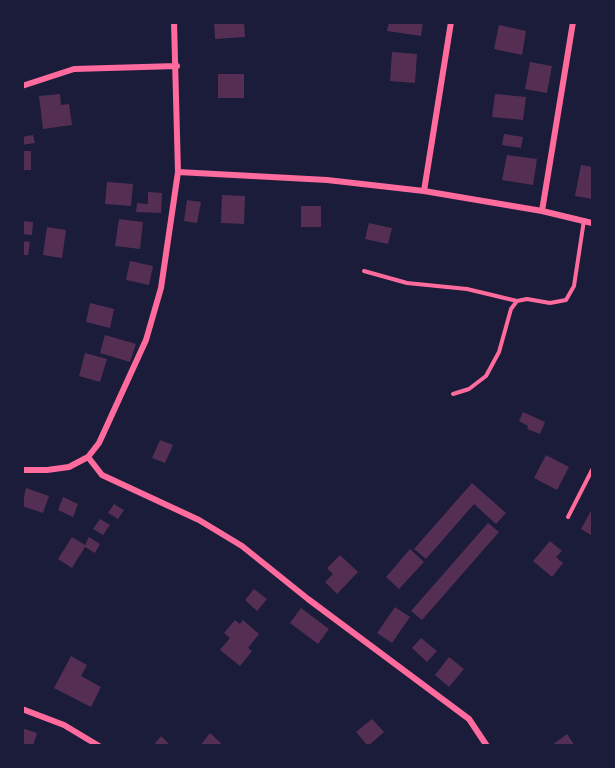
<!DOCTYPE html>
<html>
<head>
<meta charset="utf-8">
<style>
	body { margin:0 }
	#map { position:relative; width:615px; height:768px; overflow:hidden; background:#1b1b3a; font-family:Helvetica,sans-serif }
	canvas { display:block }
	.frame { position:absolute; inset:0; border:24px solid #1b1b3a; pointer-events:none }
</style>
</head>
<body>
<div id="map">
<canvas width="615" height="768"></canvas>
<div class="frame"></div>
</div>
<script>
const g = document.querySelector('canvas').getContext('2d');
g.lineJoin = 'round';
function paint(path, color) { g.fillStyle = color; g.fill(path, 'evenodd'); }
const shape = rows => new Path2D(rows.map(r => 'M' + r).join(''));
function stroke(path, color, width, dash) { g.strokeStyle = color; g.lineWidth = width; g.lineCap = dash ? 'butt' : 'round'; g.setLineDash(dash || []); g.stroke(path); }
const building = shape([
	[214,22,244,22,245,37,215,39],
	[389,22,423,22,421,36,387,31],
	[499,25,526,31,522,55,494,49],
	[392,52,417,54,415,83,390,81],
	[530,62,552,66,547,93,525,89],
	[218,74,244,74,244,98,218,98],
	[60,94,61,105,69,104,72,125,43,129,39,96],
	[495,94,526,97,523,120,492,117],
	[504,134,523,137,521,148,502,145],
	[33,135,35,143,22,145,22,137],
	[22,151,31,151,31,170,22,170],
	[507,155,537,159,533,185,502,180],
	[581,165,592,167,592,199,575,196],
	[107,182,133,184,131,206,105,204],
	[148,192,162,193,161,213,136,212,137,203,148,204],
	[222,195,245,196,244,224,221,223],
	[187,200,201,202,197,223,184,221],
	[301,206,321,206,321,227,301,227],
	[119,219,143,222,140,249,115,246],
	[22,221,33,222,32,235,22,234],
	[369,223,392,228,388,244,365,239],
	[47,227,66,230,62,258,43,255],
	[22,241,30,242,28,255,22,255],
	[130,261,153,266,149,285,126,280],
	[90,303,114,309,110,328,86,322],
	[105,335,136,344,130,362,100,353],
	[85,353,107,359,100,382,79,376],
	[523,412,545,422,540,434,527,429,528,426,519,421],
	[160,440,173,445,165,463,152,458],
	[546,455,569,467,557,490,534,478],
	[472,483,506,513,496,524,474,504,426,559,414,549],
	[26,488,49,496,43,513,22,506],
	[63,497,78,504,73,517,58,510],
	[114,504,124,510,118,519,108,513],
	[592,509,592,533,591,535,581,529],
	[100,519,110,525,103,535,93,529],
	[488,523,499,532,422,620,411,611],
	[72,537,85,545,89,537,100,544,95,553,85,547,72,568,58,559],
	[550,541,562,551,556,557,563,563,552,577,533,561],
	[410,549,424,562,399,589,386,577],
	[340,555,358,572,337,594,325,582,333,574,327,568],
	[254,589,267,599,257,611,245,600],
	[395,607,410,617,392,643,377,633],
	[301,608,329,629,318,644,290,623],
	[235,620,240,624,243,620,259,634,248,648,252,651,240,666,220,650,230,638,224,633],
	[421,638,437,651,427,662,412,648],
	[71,656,87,665,81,676,101,687,91,707,54,688],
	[449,657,464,669,449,687,435,675],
	[372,719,384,732,368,746,356,732],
	[22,728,37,733,33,746,22,746],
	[210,733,224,746,200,746],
	[567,734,575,746,551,746],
	[161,736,171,746,153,746]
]);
const service = shape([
	[364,271,407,283,467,289,517,301],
	[453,394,469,389,486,376,499,352,511,309,517,301,527,299,550,303,566,300,574,286,584,220],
	[568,517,592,470]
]);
const minor = shape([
	[22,86,74,69,177,66],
	[178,172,327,180,424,191,542,211,592,223],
	[424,191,451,22],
	[542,211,573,22],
	[88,457,102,475,199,520,242,546,308,599,469,719,487,746],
	[22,470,47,470,69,467,88,457,99,443,146,340,161,288,178,172,174,22],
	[22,709,64,725,99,746]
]);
paint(building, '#542f53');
stroke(service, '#ff6b9d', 4);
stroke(minor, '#ff6b9d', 6);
</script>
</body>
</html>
